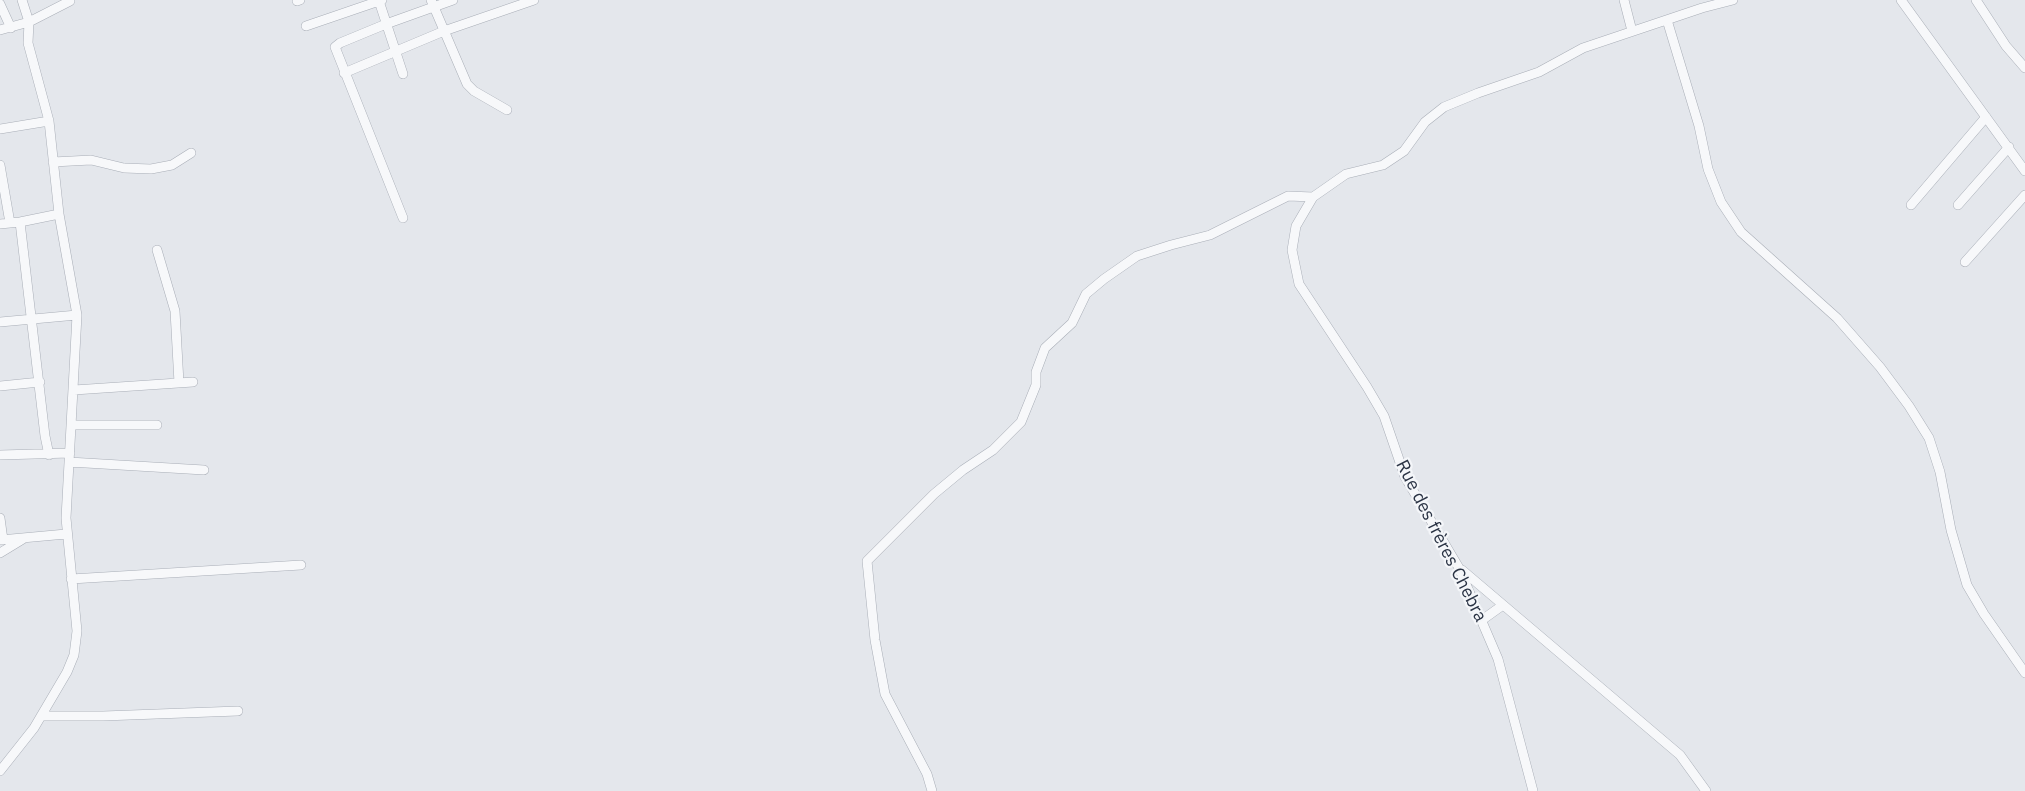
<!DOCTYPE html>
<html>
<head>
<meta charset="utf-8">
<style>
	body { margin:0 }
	canvas { display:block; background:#e4e7ec }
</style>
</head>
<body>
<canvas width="2025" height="791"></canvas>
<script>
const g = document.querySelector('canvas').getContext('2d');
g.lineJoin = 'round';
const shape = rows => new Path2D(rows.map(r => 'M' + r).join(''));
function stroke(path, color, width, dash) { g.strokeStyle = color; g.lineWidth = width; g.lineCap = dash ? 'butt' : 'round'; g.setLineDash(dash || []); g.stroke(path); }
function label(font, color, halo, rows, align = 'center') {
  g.font = font + ' "IBM Plex Sans",sans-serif'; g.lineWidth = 4.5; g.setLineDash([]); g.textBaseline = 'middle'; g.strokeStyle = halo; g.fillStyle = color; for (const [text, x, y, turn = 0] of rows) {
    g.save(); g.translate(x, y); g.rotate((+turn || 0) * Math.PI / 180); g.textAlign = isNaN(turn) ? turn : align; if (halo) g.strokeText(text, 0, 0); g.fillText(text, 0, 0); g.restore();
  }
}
const minor = shape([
	[431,0,467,84,474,91,507,110],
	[1624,0,1632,31],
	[1901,0,2025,171],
	[1976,0,2006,46,2025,68],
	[297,1,300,0],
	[379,1,403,74],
	[0,4,11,28],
	[1667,20,1699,126,1708,169,1721,202,1741,232,1837,318,1880,367,1909,406,1929,438,1940,472,1951,530,1967,585,1984,614,2025,673],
	[306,26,382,0],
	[0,30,29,22,70,1],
	[344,73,444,31,534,0],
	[0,129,49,121],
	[53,162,91,160,124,168,151,169,172,165,191,153],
	[0,165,10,223],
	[1313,197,1296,226,1292,250,1299,284,1367,387,1384,416,1405,477,1459,568,1498,659,1533,791],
	[1911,205,1986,117],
	[1958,205,2009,147],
	[403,218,335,47,340,43,386,24,453,0],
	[20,222,45,436,49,455],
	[0,224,20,222,59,214],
	[157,250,175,311,179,383],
	[1965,262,2025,195],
	[0,322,77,315],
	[0,386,40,382],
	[74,390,193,382],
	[72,425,157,425],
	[0,455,70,453],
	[69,462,204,470],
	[0,518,3,540],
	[0,540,66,534],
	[0,553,23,539],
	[1462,570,1680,755,1706,791],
	[71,579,301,565],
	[1482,620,1503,605],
	[41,716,103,716,238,711],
	[0,771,34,728,67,672,74,655,77,631,66,518,77,315,59,214,49,121,28,43,29,22,22,0],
	[932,791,927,774,885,694,875,640,867,561,934,494,963,470,993,450,1021,422,1036,385,1036,372,1045,348,1072,323,1086,294,1104,279,1137,256,1171,245,1210,235,1288,196,1313,197,1346,174,1383,165,1404,151,1425,122,1444,107,1478,93,1539,72,1583,48,1702,8,1733,0]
]);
const streetNames = [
	["Rue des frères Chebra",1441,541,63]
];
stroke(minor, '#a9aeb7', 10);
stroke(minor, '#f7f8fa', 9);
label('18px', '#2b3445', '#f4f6f9', streetNames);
</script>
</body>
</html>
